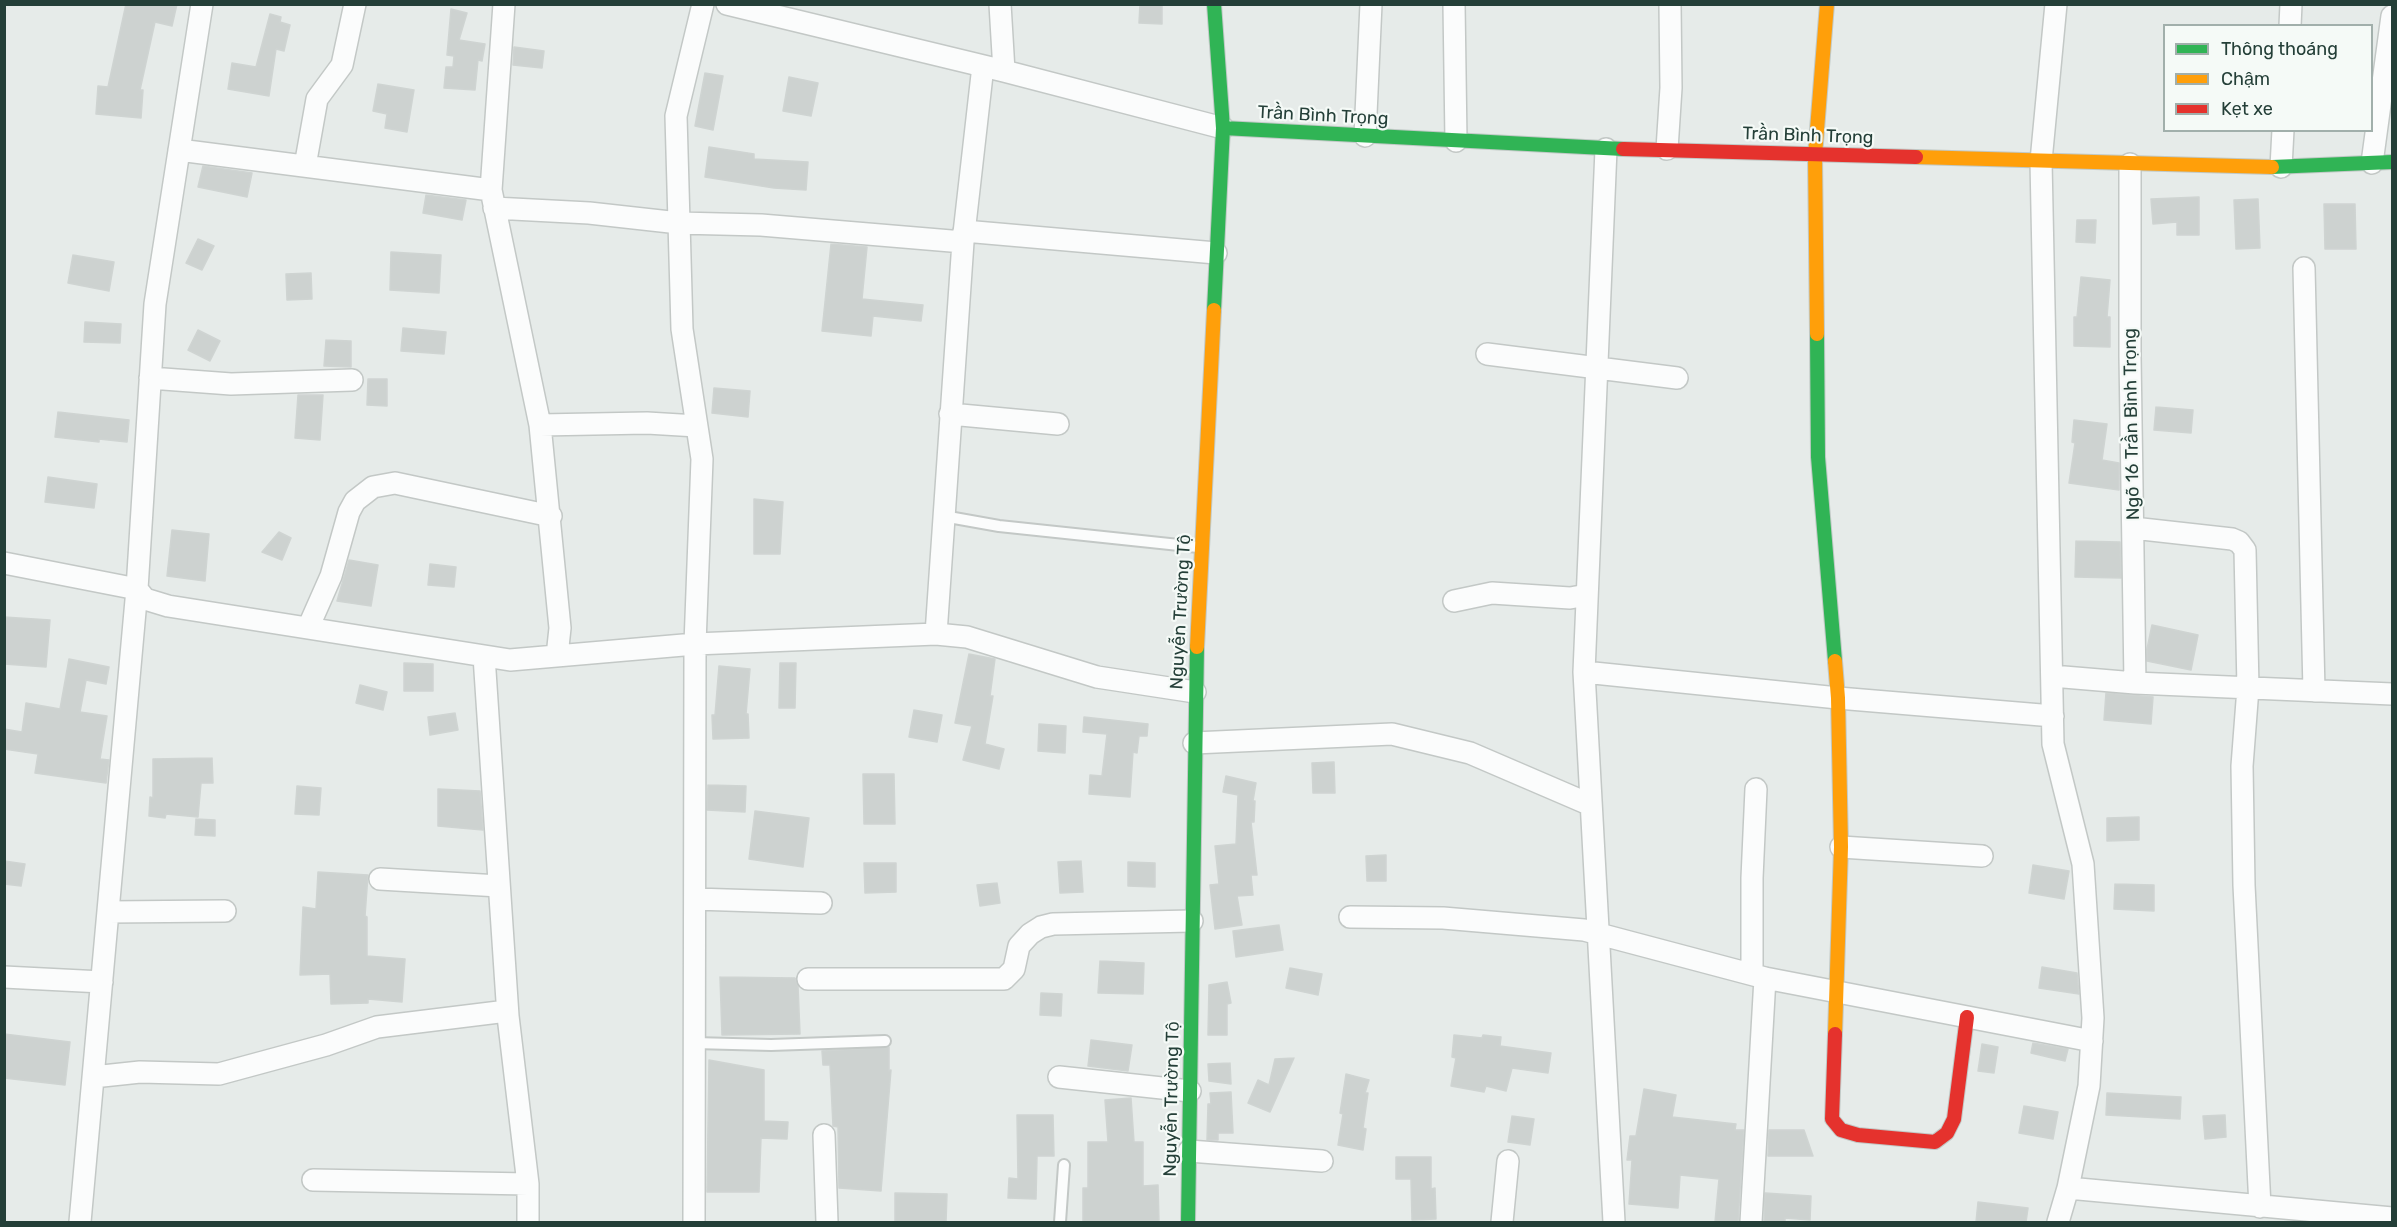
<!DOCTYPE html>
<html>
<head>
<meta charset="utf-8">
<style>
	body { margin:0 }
	#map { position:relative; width:2397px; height:1227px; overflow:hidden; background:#e6ebe9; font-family:Rubik,sans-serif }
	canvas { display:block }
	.frame { position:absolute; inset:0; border:6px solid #243f38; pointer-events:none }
	.legend { position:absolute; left:2163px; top:24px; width:210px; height:108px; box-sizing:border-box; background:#f5faf7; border:2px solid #a1afab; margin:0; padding:8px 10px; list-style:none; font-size:18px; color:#243f38 }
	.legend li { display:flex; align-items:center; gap:12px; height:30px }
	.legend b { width:30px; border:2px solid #a1afab }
</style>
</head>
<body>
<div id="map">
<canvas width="2397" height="1227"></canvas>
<div class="frame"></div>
<ul class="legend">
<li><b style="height:8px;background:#30b455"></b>Thông thoáng</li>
<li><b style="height:8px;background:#ff9f0a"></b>Chậm</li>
<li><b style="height:8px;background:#e5322d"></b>Kẹt xe</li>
</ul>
</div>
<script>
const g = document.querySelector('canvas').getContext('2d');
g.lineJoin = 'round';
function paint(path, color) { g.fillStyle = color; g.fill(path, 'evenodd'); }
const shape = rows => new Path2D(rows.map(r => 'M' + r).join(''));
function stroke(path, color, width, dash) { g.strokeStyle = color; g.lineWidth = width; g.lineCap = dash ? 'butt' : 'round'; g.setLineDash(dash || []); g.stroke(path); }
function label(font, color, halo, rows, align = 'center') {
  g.font = font + ' Rubik,sans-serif'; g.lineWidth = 4.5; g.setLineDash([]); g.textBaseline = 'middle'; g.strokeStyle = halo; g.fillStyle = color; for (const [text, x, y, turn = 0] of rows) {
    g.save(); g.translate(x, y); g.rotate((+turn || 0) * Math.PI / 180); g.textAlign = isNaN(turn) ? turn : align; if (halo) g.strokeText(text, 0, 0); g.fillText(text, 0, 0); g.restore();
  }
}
const building = shape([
	[126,4,177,4,172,26,155,22,140,90,143,90,141,118,96,114,98,86,108,87,126,4],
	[1140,4,1162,4,1162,24,1139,23,1140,4],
	[451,9,467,13,459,40,485,44,482,61,478,60,475,90,444,88,446,67,453,67,454,56,447,55,451,9],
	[270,14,281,17,280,22,290,25,284,51,276,49,269,96,228,89,232,63,256,67,270,14],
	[514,47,544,51,542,68,513,65,514,47],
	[705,73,723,76,713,130,695,126,705,73],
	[789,77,818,83,811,116,783,111,789,77],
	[378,84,414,90,407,132,385,128,387,114,373,111,378,84],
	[709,147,754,154,754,159,808,162,806,190,774,188,705,177,709,147],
	[203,166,252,173,247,197,198,187,203,166],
	[426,195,466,200,462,220,423,213,426,195],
	[2199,197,2199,235,2177,235,2177,222,2153,224,2151,199,2199,197],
	[2258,199,2260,248,2236,249,2234,200,2258,199],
	[2324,204,2355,204,2356,249,2325,249,2324,204],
	[2077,220,2096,220,2095,243,2076,242,2077,220],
	[198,239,214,246,202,270,186,263,198,239],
	[831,244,867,247,862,299,923,305,921,321,873,316,871,336,822,331,831,244],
	[391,252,441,255,439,293,390,290,391,252],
	[73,255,114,262,109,291,68,283,73,255],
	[311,273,312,299,287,300,286,274,311,273],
	[2081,277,2110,280,2107,317,2110,317,2110,347,2074,346,2074,317,2077,317,2081,277],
	[85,322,121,324,120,343,84,342,85,322],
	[403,328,446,332,444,354,401,351,403,328],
	[198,330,220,341,210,361,188,350,198,330],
	[326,340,351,341,351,367,324,366,326,340],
	[368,379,387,379,387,406,367,405,368,379],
	[714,388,750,391,748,417,712,413,714,388],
	[298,395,323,395,320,440,295,438,298,395],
	[2156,407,2193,410,2191,433,2154,430,2156,407],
	[58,412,129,420,127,442,99,439,99,442,55,437,58,412],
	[2074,420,2107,424,2102,460,2119,463,2119,490,2069,483,2075,443,2072,442,2074,420],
	[48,477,97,484,94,508,45,502,48,477],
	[754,499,783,502,780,554,754,554,754,499],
	[172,530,209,534,205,581,167,576,172,530],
	[279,532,291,538,282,560,262,552,279,532],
	[2076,541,2120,542,2121,578,2075,577,2076,541],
	[349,560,378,565,371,606,337,601,349,560],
	[430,564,456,567,454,587,428,585,430,564],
	[4,617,50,620,46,667,4,664,4,617],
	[2152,625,2198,635,2191,670,2147,661,2147,649,2152,625],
	[969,654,995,659,990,696,993,696,985,744,1004,749,999,769,963,760,972,726,955,723,969,654],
	[69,659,109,667,106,684,86,680,80,712,107,716,100,759,109,760,106,783,35,773,38,754,4,749,4,729,22,732,26,703,60,709,69,659],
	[404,663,433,664,433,691,404,691,404,663],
	[780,663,796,663,795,708,779,708,780,663],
	[719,666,750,669,746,714,748,714,749,738,713,739,712,715,715,715,719,666],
	[360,685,387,692,383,710,356,703,360,685],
	[2106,693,2153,697,2151,724,2104,720,2106,693],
	[914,710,942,715,937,742,909,737,914,710],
	[455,713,458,730,430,735,428,717,455,713],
	[1084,717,1148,724,1147,736,1139,736,1137,753,1133,752,1130,797,1089,794,1090,775,1102,776,1107,734,1083,732,1084,717],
	[1039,724,1066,726,1065,753,1038,751,1039,724],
	[212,758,213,783,201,783,198,817,166,814,165,818,149,816,150,797,153,798,153,759,212,758],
	[1334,762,1335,793,1313,793,1312,763,1334,762],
	[863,774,894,774,895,824,864,824,863,774],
	[1226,776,1256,783,1253,801,1255,801,1254,822,1251,822,1257,875,1251,875,1253,895,1237,896,1242,925,1215,929,1210,885,1219,884,1215,846,1236,844,1238,795,1223,792,1226,776],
	[708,785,746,786,745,812,707,810,708,785],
	[297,786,321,788,319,815,295,814,297,786],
	[438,789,480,791,483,830,438,826,438,789],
	[755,811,809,818,803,867,749,859,755,811],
	[2139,817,2139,840,2107,841,2107,818,2139,817],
	[196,819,215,820,215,836,195,835,196,819],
	[1386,855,1386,881,1367,881,1366,856,1386,855],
	[4,861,25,864,21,886,4,884,4,861],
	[1081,861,1083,892,1060,893,1058,862,1081,861],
	[1128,862,1155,863,1155,887,1128,886,1128,862],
	[864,863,896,863,896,892,865,893,864,863],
	[2033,865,2069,871,2064,899,2029,893,2033,865],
	[318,872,368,875,365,916,367,917,367,956,405,959,402,1002,368,999,368,1003,331,1004,330,974,300,975,303,907,316,909,318,872],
	[997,883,1000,903,980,906,977,885,997,883],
	[2115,884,2154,885,2154,911,2114,909,2115,884],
	[1279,925,1283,950,1236,957,1233,931,1279,925],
	[1100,961,1144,963,1143,994,1098,993,1100,961],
	[2042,967,2077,973,2079,994,2039,988,2042,967],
	[1290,968,1322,974,1318,995,1286,988,1290,968],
	[720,977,795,978,798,986,800,1034,722,1035,720,977],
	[1227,982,1231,1003,1227,1004,1227,1035,1208,1035,1209,985,1227,982],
	[1041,993,1062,994,1061,1016,1040,1015,1041,993],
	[4,1034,70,1042,65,1085,4,1078,4,1034],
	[1454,1035,1482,1038,1483,1035,1501,1037,1500,1046,1551,1053,1548,1073,1512,1068,1506,1091,1486,1086,1484,1092,1451,1086,1456,1058,1452,1057,1454,1035],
	[1091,1040,1132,1045,1128,1071,1088,1066,1091,1040],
	[2033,1043,2068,1049,2065,1061,2031,1053,2033,1043],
	[1982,1044,1998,1047,1994,1073,1978,1071,1982,1044],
	[889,1047,889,1071,891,1070,881,1191,839,1188,838,1127,833,1126,830,1065,823,1065,822,1051,889,1047],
	[1294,1058,1270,1112,1248,1103,1258,1080,1269,1085,1275,1059,1294,1058],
	[709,1060,764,1070,764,1121,788,1122,787,1139,761,1138,759,1192,707,1192,709,1060],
	[1230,1063,1231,1084,1209,1081,1208,1064,1230,1063],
	[1346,1074,1369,1080,1365,1093,1368,1093,1363,1128,1366,1129,1363,1150,1338,1145,1343,1114,1340,1113,1346,1074],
	[1644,1089,1676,1095,1672,1117,1736,1124,1735,1130,1744,1130,1738,1222,1715,1222,1719,1179,1680,1175,1678,1208,1629,1204,1632,1160,1627,1160,1630,1136,1636,1136,1644,1089],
	[1231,1092,1233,1133,1218,1133,1218,1140,1207,1140,1208,1104,1211,1104,1210,1093,1231,1092],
	[2107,1093,2181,1097,2180,1119,2106,1115,2107,1093],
	[1131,1098,1134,1142,1143,1142,1143,1186,1158,1185,1159,1222,1083,1222,1083,1188,1088,1188,1088,1142,1108,1142,1105,1100,1131,1098],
	[2024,1106,2058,1112,2053,1139,2019,1133,2024,1106],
	[1017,1115,1053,1115,1054,1156,1037,1156,1036,1199,1008,1198,1009,1178,1018,1179,1017,1115],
	[2225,1115,2226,1137,2205,1139,2203,1116,2225,1115],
	[1512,1116,1534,1119,1530,1145,1508,1142,1512,1116],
	[1769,1130,1804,1130,1813,1156,1768,1156,1769,1130],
	[1396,1157,1431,1157,1431,1189,1435,1188,1436,1219,1412,1220,1411,1179,1396,1179,1396,1157],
	[895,1193,947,1194,946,1222,895,1222,895,1193],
	[1765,1193,1811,1196,1810,1220,1785,1218,1785,1222,1764,1222,1765,1193],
	[1978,1202,2028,1208,2026,1222,1976,1222,1978,1202]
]);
const lane = shape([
	[943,516,999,526,1198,547],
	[694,1043,771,1045,885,1041],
	[1060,1222,1064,1165]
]);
const street = shape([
	[504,4,491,190,540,425,560,628,557,656],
	[727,4,1004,71,1223,128],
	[1000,4,1004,71],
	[1454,4,1456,141],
	[2056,4,2041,161,2053,744,2083,864,2093,1018,2089,1086,2068,1188],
	[2290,26,2291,4],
	[1365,136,1371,4],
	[1606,149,1584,672,1614,1222],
	[1667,149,1671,88,1670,4],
	[179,150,491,190],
	[2372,163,2392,16],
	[2130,164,2130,356,2135,683],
	[305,166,317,99,342,65,355,4],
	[2281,167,2283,130],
	[494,208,589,213,679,223,761,225,963,242],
	[964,231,1216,253],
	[2304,268,2314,691],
	[1487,354,1677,378],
	[150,378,231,384,352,380],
	[950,414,1058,424],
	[540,425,647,423,697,426],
	[2133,528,2232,539,2239,542,2245,550,2248,688,2242,766,2244,885,2260,1207],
	[4,563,137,589,145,599,168,606,510,660,695,644,936,634,967,637,1097,677,1195,692],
	[1454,601,1492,593,1570,598,1587,595],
	[308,628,331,576,349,512,355,501,373,487,395,483,551,516],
	[936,634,963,242,983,66],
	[484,656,508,1016,528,1184,528,1222],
	[1584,672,1838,698,2053,716],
	[2052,676,2135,683,2392,694],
	[1194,743,1392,734,1470,753,1591,805],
	[1841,847,1982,856],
	[380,879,499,886],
	[695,899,821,903],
	[108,912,225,911],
	[1350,917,1443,918,1584,930,1765,978,2092,1041],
	[1752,974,1752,878,1756,789],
	[4,977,102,982],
	[808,979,1004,979,1014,969,1019,946,1030,934,1041,927,1053,924,1192,921],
	[93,1077,140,1072,219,1074,326,1045,377,1027,507,1011],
	[1059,1077,1190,1091],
	[824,1135,827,1222],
	[1189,1151,1322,1161],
	[313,1180,528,1184],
	[80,1222,137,589,155,304,202,4],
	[694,1222,695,644,702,459,682,329,676,116,703,4],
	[1502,1222,1508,1161],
	[1751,1222,1765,978],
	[2058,1222,2068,1188,2392,1218]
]);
const fast = shape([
	[1223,128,1623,149],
	[2272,167,2392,162],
	[1214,310,1223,128,1214,4],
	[1817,334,1818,457,1835,661],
	[1188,1222,1197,647]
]);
const slow = shape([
	[1916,157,2272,167],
	[1817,334,1815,155,1827,4],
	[1197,647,1214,310],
	[1835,1034,1841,847,1838,698,1835,661]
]);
const jam = shape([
	[1623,149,1916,157],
	[1835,1034,1832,1119,1841,1130,1858,1135,1935,1142,1947,1133,1954,1119,1967,1017]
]);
const streetNames = [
	["Trần Bình Trọng",1323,116,3],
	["Trần Bình Trọng",1808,136,2],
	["Ngõ 16 Trần Bình Trọng",2132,424,-91],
	["Nguyễn Trường Tộ",1181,612,-87],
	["Nguyễn Trường Tộ",1172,1099,-89]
];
paint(building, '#cdd2d0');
stroke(building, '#cfd4d2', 1.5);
stroke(lane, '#c3c8c6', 14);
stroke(street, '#c3c8c6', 24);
stroke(fast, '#c1c9c6', 16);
stroke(slow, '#c1c9c6', 16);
stroke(jam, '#c1c9c6', 16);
stroke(lane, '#fbfcfc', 10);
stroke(street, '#fbfcfc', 21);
stroke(fast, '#30b455', 14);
stroke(slow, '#ff9f0a', 14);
stroke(jam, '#e5322d', 14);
label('18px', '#243f38', '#f5faf7', streetNames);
</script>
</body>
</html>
